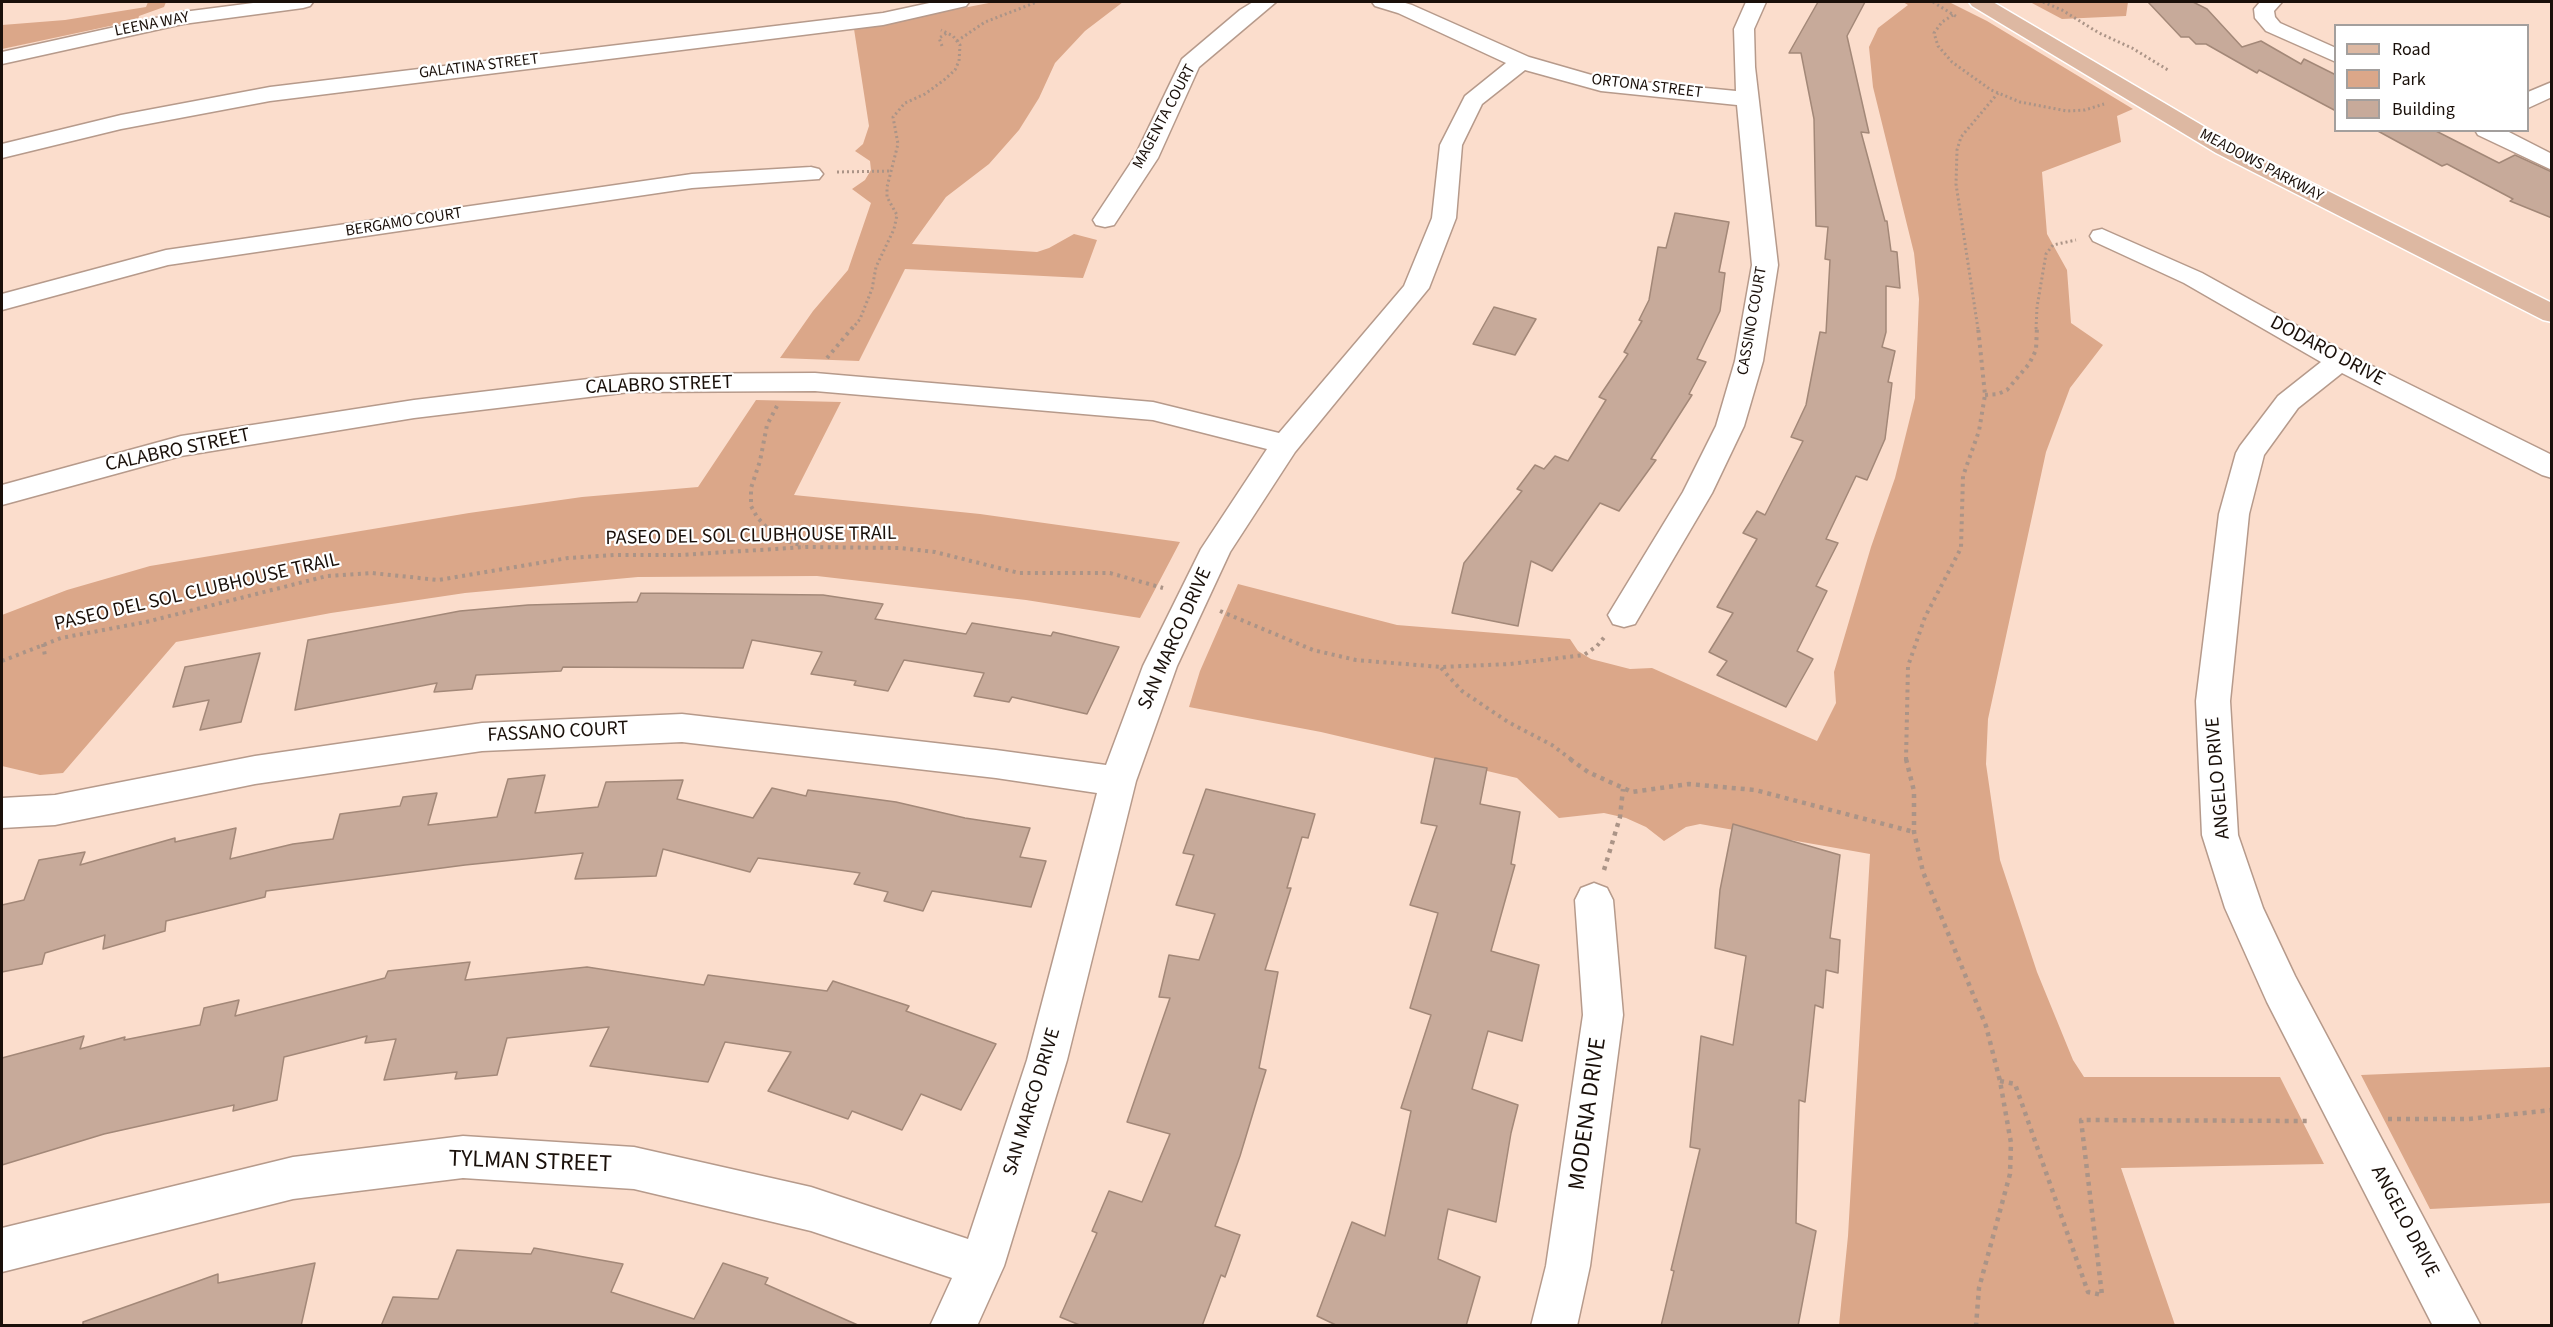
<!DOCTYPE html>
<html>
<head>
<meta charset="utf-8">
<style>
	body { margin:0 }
	#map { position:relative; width:2553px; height:1327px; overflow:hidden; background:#fbddcc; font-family:"Source Sans 3",sans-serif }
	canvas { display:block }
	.frame { position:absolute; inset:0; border:3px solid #1a100a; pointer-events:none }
	.legend { position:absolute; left:2334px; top:24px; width:195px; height:108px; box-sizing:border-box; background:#fff; border:2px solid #a39f9d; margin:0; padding:8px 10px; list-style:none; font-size:18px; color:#1a100a }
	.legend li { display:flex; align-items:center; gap:12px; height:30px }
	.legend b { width:30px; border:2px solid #a39f9d }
</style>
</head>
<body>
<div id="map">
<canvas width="2553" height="1327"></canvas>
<div class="frame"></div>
<ul class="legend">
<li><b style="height:8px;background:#ddb8a2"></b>Road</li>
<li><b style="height:16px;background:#dba789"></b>Park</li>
<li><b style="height:16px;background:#c7aa9a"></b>Building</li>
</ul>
</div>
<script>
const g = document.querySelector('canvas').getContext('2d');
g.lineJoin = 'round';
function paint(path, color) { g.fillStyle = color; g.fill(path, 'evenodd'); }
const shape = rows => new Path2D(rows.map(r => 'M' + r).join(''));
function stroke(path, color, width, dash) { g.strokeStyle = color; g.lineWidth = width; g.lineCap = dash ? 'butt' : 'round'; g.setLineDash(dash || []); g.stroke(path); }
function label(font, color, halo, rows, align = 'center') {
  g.font = font + ' "Source Sans 3",sans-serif'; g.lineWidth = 4.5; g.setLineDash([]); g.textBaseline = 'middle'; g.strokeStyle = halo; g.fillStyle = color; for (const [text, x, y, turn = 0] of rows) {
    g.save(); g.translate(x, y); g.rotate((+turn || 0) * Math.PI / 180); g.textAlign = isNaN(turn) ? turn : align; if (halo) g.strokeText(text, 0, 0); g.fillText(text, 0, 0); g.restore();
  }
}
const green = shape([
	[148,2,166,2,164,7,139,16,138,20,2,49,2,25,65,20,146,7],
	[994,2,1123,2,1085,31,1055,63,1039,98,1019,130,989,164,946,197,912,244,1037,252,1049,248,1074,234,1097,240,1083,278,905,269,859,361,780,358,813,311,848,270,871,203,852,189,865,180,871,170,870,161,855,151,863,144,869,126,854,29],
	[1903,2,1949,2,1987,21,2133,109,2117,116,2121,142,2042,172,2047,234,2067,270,2071,323,2103,345,2070,388,2046,452,1988,719,1986,764,2000,860,2037,972,2073,1060,2084,1077,2280,1077,2324,1164,2121,1168,2175,1325,1839,1325,1848,1236,1870,854,1700,824,1686,827,1664,841,1646,827,1626,818,1604,813,1559,818,1517,778,1321,732,1189,707,1200,671,1238,584,1397,625,1570,639,1578,651,1591,659,1630,669,1652,668,1817,741,1836,703,1834,672,1871,547,1895,478,1915,398,1919,299,1914,253,1873,87,1869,47,1878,28,1908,5],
	[2030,2,2128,2,2126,16,2062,19],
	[756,400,841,402,794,495,980,514,1180,542,1140,618,1026,600,817,576,638,577,465,593,331,613,176,642,63,773,40,775,2,766,2,615,67,590,150,566,469,513,582,497,698,487],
	[2551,1067,2551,1203,2430,1209,2361,1075]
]);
const building = shape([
	[1818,2,1865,2,1847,36,1869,133,1861,132,1885,221,1887,221,1891,251,1897,252,1900,288,1886,286,1886,332,1882,347,1895,351,1888,382,1892,383,1885,439,1867,480,1856,476,1826,539,1838,543,1816,586,1827,591,1797,651,1813,659,1786,707,1717,675,1727,661,1709,652,1733,613,1717,607,1757,539,1743,533,1757,511,1765,515,1803,441,1791,437,1806,405,1820,332,1826,333,1830,260,1825,259,1828,227,1816,226,1814,119,1801,53,1789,53,1818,2],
	[2148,2,2193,2,2207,9,2242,47,2261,41,2301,64,2304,59,2336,75,2336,111,2259,70,2257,73,2206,44,2196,44,2189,37,2181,37,2148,2],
	[2376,130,2434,130,2499,163,2515,155,2552,172,2552,218,2510,201,2513,199,2447,164,2442,166,2376,130],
	[1675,213,1729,222,1719,272,1725,273,1720,311,1697,359,1706,362,1689,394,1692,395,1651,459,1656,460,1619,511,1600,503,1552,571,1531,561,1518,626,1452,613,1464,563,1522,491,1517,489,1535,465,1544,469,1555,456,1568,461,1606,400,1599,397,1628,354,1624,352,1642,321,1639,320,1649,300,1658,247,1666,248,1675,213],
	[1494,307,1536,319,1515,355,1473,344,1494,307],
	[641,593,823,595,883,604,875,619,966,634,972,623,1051,636,1053,632,1119,647,1087,714,1012,697,1009,702,974,696,984,673,904,660,888,691,854,685,856,681,811,674,822,652,752,640,743,668,563,667,561,671,476,675,472,689,434,692,437,683,295,710,308,640,460,611,528,605,637,602,641,593],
	[260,653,241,722,200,730,209,700,173,707,185,667,260,653],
	[1435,758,1487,768,1480,804,1520,812,1511,864,1515,865,1491,951,1539,965,1522,1041,1488,1031,1472,1089,1518,1105,1511,1133,1496,1222,1448,1209,1438,1259,1480,1277,1466,1326,1338,1326,1317,1316,1352,1222,1385,1236,1411,1111,1401,1108,1431,1015,1410,1008,1438,913,1410,905,1437,826,1421,823,1435,758],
	[545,775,535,813,598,807,606,782,683,780,677,799,753,818,772,788,806,796,808,790,896,802,965,818,1030,828,1020,857,1046,861,1031,907,932,891,923,911,884,901,888,892,854,884,860,873,758,858,750,872,663,849,656,876,575,879,583,853,465,865,266,891,265,897,166,921,165,931,103,949,105,935,45,953,42,964,2,972,2,905,24,900,39,860,85,852,80,865,175,838,175,842,236,828,230,859,293,844,333,839,340,814,400,806,403,797,437,793,428,825,497,817,508,779,545,775],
	[1206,789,1315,814,1308,838,1302,837,1287,888,1291,888,1265,970,1278,972,1259,1068,1266,1070,1240,1156,1215,1226,1240,1235,1225,1277,1221,1275,1202,1326,1082,1326,1060,1317,1097,1233,1092,1231,1109,1191,1142,1202,1170,1134,1127,1122,1170,998,1159,997,1169,955,1199,960,1215,914,1176,905,1194,855,1183,853,1206,789],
	[1733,824,1840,855,1830,938,1840,940,1838,973,1826,970,1823,1008,1815,1005,1805,1102,1799,1100,1796,1223,1816,1231,1798,1326,1661,1326,1674,1271,1671,1270,1700,1149,1690,1147,1701,1036,1733,1045,1746,956,1715,948,1720,890,1733,824],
	[470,962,465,980,587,967,704,985,708,975,827,991,833,981,909,1006,906,1011,996,1044,961,1110,921,1094,902,1130,852,1111,848,1119,768,1091,791,1052,725,1042,708,1082,590,1066,609,1027,507,1038,497,1075,455,1079,457,1072,384,1080,396,1039,365,1043,367,1036,284,1057,277,1100,233,1111,234,1105,104,1134,2,1165,2,1058,84,1036,80,1049,125,1037,124,1040,200,1025,204,1008,239,1000,235,1016,385,978,388,971,470,962],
	[534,1248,623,1264,611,1292,694,1319,723,1263,768,1278,765,1284,860,1326,381,1326,393,1297,438,1299,457,1250,531,1254,534,1248],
	[315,1263,301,1326,83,1326,83,1322,218,1274,218,1283,315,1263]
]);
const pathFar2 = shape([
	[1933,2,1957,17],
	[2043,2,2062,10,2099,33,2132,48,2168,70],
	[1953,15,1942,22,1934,33,1938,46,1952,62,1991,90,2020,102,2067,111,2085,110,2104,104],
	[957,41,985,22,1037,2],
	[942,46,939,38,947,33],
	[837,172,891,171],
	[852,329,860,319,872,289,876,267,894,229,897,215,887,197,887,187,898,144,893,117,905,103,925,94,944,80,955,70,959,61,960,45,953,36,941,30],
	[1978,329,1956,184,1957,150,1961,137,1998,93],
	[2036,329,2037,307,2046,254,2053,245,2076,240]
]);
const pathFar1 = shape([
	[827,358,853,327],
	[1985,395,1998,394,2007,390,2029,364,2036,350,2037,327],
	[777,406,767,425,760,461,751,488,751,506,757,517,770,531,787,541,803,546],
	[1220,611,1313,650,1356,660,1441,667,1510,664,1584,655,1597,646,1606,635],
	[43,644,45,656],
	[2,661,61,638,146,622,327,576,372,573,438,580,568,558,614,555,680,555,806,547,900,548,935,552,1019,573,1110,573,1163,588],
	[1441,668,1462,691,1508,722,1552,745,1572,760],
	[1906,760,1908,666,1925,617,1961,548,1963,476,1979,431,1985,395,1978,327]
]);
const path = shape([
	[1570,759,1588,772,1632,792,1689,784,1755,790,1914,832],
	[1906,759,1914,791,1914,832,1923,872,1986,1026,2000,1081,2011,1143,2010,1174,1979,1288,1976,1326],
	[1604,870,1620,817,1623,789],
	[2000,1081,2015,1084,2088,1292,2102,1295,2081,1120,2308,1121],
	[2388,1119,2468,1119,2552,1110]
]);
const minor = shape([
	[261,2,313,2,310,6,303,8,183,24,2,64,2,52,183,12,261,2],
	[934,2,969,2,966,6,883,25,270,101,121,129,2,158,2,144,121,115,270,87,883,13,934,2],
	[1253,2,1276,2,1199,67,1158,158,1114,225,1105,227,1096,225,1093,220,1134,158,1182,59,1240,10,1253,2],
	[1372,2,1402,2,1412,5,1529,57,1602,78,1736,91,1734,29,1746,2,1766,2,1754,29,1755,67,1778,265,1763,361,1744,426,1712,493,1635,624,1624,627,1613,624,1608,615,1683,492,1716,426,1735,361,1752,265,1737,105,1601,91,1525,70,1482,104,1462,145,1456,218,1429,288,1295,452,1230,552,1177,666,1136,781,1067,1060,1004,1266,977,1326,930,1326,952,1278,811,1231,634,1189,463,1178,293,1199,2,1272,2,1228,293,1157,463,1136,634,1147,811,1187,968,1239,1027,1060,1097,793,996,778,682,742,482,751,255,784,55,825,2,828,2,798,55,795,255,756,482,723,682,714,996,750,1106,765,1143,666,1201,549,1267,449,1153,420,815,391,630,392,414,418,181,456,2,505,2,485,181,436,414,400,630,374,815,373,1153,402,1279,433,1404,286,1432,218,1440,145,1465,96,1506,63,1398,13,1375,6,1372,2],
	[2260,2,2282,2,2274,11,2275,17,2280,23,2336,48,2336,62,2266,31,2255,18,2254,9,2260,2],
	[2552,82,2552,97,2528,108,2528,92,2552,82],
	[2475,130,2505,130,2552,154,2552,170,2478,135,2475,130],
	[811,167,819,169,823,174,819,179,692,188,168,265,2,310,2,294,166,250,692,174,811,167],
	[2102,229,2202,273,2350,355,2552,455,2552,478,2542,475,2342,373,2298,408,2264,455,2249,514,2230,701,2238,835,2263,908,2295,976,2481,1326,2433,1326,2267,1002,2225,908,2202,835,2196,701,2219,514,2236,453,2240,446,2278,396,2321,362,2184,283,2093,241,2090,236,2093,231,2102,229],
	[1594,883,1607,888,1613,900,1623,1015,1590,1266,1577,1326,1531,1326,1546,1266,1583,1015,1575,900,1581,888,1594,883]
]);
const major = shape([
	[1969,2,1993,2,2232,143,2552,303,2552,322,2543,320,2216,153,1972,6,1969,2]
]);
const farStreetnames = [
	["LEENA WAY",152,25,-11],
	["GALATINA STREET",479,67,-7],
	["ORTONA STREET",1647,87,7],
	["MAGENTA COURT",1165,117,-62],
	["MEADOWS PARKWAY",2261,166,28],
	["BERGAMO COURT",404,223,-9],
	["CASSINO COURT",1753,321,-80]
];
const streetNames = [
	["DODARO DRIVE",2327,352,28],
	["CALABRO STREET",659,386,-2],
	["CALABRO STREET",178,451,-12],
	["PASEO DEL SOL CLUBHOUSE TRAIL",751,537,-1],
	["PASEO DEL SOL CLUBHOUSE TRAIL",197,593,-13],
	["SAN MARCO DRIVE",1176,639,-66],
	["FASSANO COURT",558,733,-3],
	["ANGELO DRIVE",2219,778,-95],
	["SAN MARCO DRIVE",1033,1102,-73],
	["ANGELO DRIVE",2404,1222,62]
];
const nearStreetnames = [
	["MODENA DRIVE",1589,1114,-82],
	["TYLMAN STREET",530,1163,2]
];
paint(green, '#dba789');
paint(building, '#c7aa9a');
stroke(building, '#a38878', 1.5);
stroke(minor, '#b69a8b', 3);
stroke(major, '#fff', 3);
stroke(pathFar2, '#ab9487', 3, [2, 3]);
stroke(pathFar1, '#ab9487', 4, [3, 4.5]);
stroke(path, '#ab9487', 4.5, [4, 5]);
paint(minor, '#fff');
paint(major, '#ddb8a2');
label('16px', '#1a100a', '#fff', farStreetnames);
label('20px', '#1a100a', '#fff', streetNames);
label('24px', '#1a100a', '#fff', nearStreetnames);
</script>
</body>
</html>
